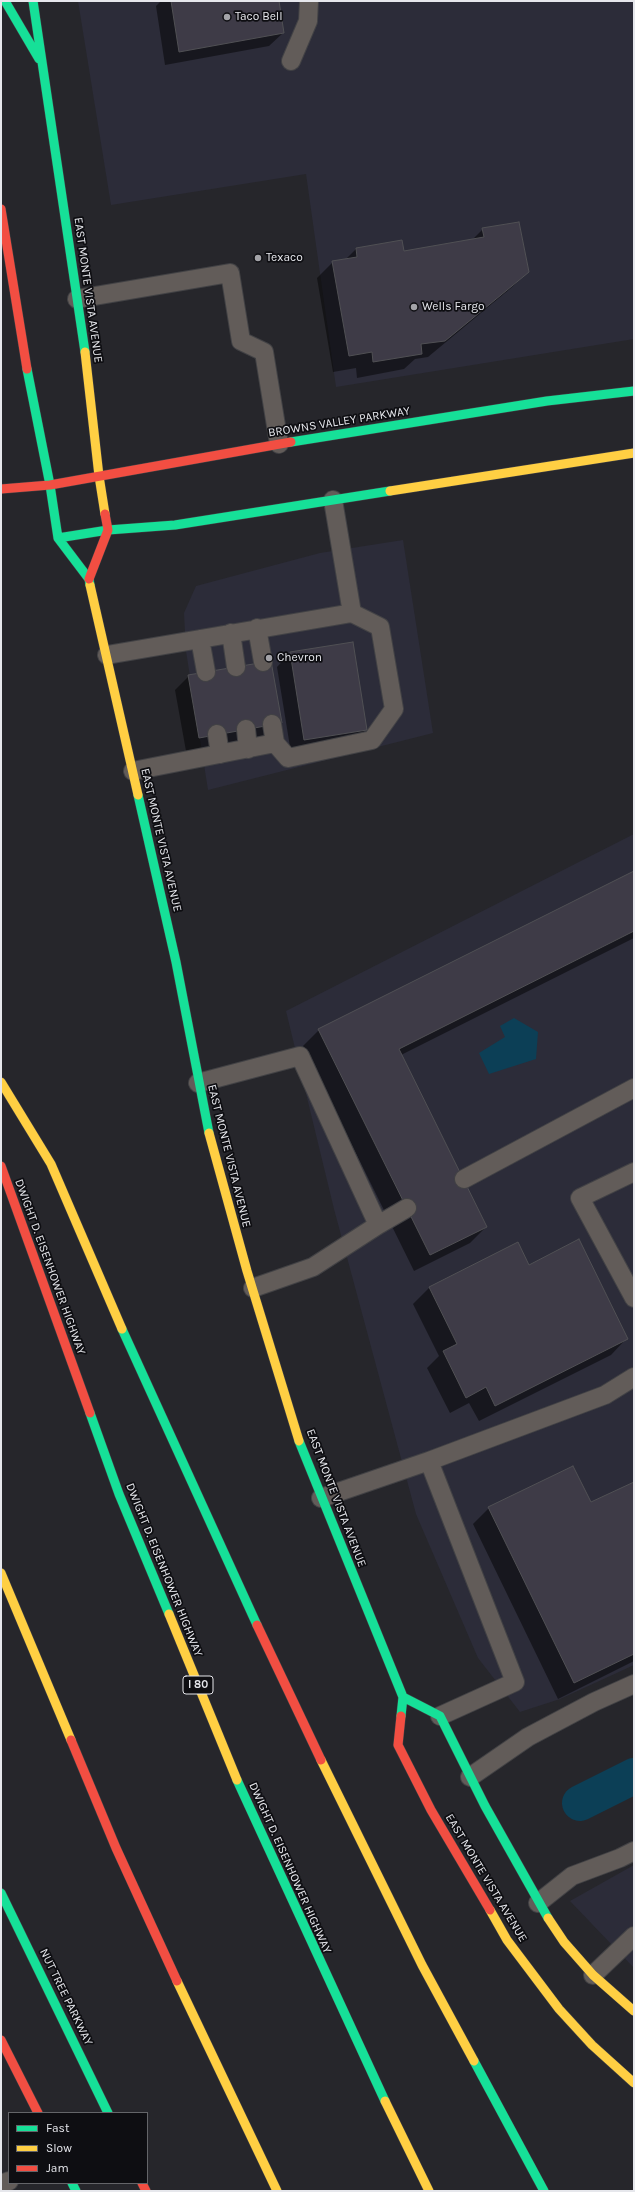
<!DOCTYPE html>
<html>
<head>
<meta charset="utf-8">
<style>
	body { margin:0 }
	#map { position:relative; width:635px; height:2192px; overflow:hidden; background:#26262b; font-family:Karla,sans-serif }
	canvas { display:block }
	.frame { position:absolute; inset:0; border:2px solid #e6e7ec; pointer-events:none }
	.legend { position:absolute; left:8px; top:2112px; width:140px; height:72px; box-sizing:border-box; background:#0e0e12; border:1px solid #646569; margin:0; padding:5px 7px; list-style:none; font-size:12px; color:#e6e7ec }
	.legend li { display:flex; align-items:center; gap:8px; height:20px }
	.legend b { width:20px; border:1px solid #646569 }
</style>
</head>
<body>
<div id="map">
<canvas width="635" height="2192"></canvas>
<div class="frame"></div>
<ul class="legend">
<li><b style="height:5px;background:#16e098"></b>Fast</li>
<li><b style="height:5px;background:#ffcf43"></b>Slow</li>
<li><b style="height:5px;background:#f24e42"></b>Jam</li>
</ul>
</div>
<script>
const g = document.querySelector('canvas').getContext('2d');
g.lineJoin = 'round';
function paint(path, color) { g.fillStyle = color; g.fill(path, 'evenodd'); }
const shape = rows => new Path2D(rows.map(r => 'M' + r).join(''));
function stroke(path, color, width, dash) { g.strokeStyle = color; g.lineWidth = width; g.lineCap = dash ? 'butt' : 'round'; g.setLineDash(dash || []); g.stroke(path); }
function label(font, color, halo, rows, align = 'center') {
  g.font = font + ' Karla,sans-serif'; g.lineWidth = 3.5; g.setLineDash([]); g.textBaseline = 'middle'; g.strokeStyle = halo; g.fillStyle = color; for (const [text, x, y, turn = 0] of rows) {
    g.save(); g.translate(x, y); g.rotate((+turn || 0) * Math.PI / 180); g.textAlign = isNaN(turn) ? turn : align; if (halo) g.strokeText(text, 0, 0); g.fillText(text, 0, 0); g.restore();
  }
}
const built = shape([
	[78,1,634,1,634,339,336,387,306,174,111,205],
	[403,540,433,733,208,790,186,651,184,613,196,586,320,553],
	[634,834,634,1665,560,1699,520,1712,478,1658,416,1514,334,1209,286,1011],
	[634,1865,634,1968,570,1901]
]);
const water = shape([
	[514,1018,538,1032,536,1059,489,1074,479,1053,505,1037,500,1026]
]);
const shadow = shape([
	[161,1,278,1,283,33,269,46,165,65,156,6],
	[483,229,528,272,511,288,428,357,415,359,404,369,357,378,356,368,333,372,317,278,333,262,346,259,356,249,401,241,403,252,472,240],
	[290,653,366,730,352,743,291,753,277,667],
	[270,662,267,736,186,751,175,690,189,676],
	[634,872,634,938,401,1055,486,1227,470,1243,414,1271,303,1046,319,1030],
	[517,1244,529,1266,627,1338,611,1355,479,1421,469,1403,450,1413,427,1368,439,1356,413,1304,429,1288],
	[634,1485,634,1661,558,1699,473,1524,489,1508,590,1504]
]);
const canal = shape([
	[580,1803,634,1776]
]);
const building = shape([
	[171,1,279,1,284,33,179,52,171,1],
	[519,222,529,272,445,341,421,344,422,354,373,362,372,352,349,356,332,261,357,257,356,248,402,240,404,251,484,237,482,228,519,222],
	[353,642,367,730,304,740,290,652,353,642],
	[271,661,282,723,199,738,188,675,271,661],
	[634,871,634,931,399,1049,487,1227,430,1255,318,1029,634,871],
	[579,1239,628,1339,495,1406,486,1387,466,1398,443,1351,457,1344,429,1287,518,1242,529,1265,579,1239],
	[573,1466,591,1502,634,1482,634,1654,574,1683,488,1507,573,1466]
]);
const lane = shape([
	[291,61,308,21,309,1],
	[77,299,230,273,241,341,264,352,279,444],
	[257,628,263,662],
	[231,633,236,667],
	[200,639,206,672],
	[107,655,352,613,333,500],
	[272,724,275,743],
	[246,729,248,749],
	[217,734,220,754],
	[133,771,275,743,288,758,372,740,394,709,380,627,352,613],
	[198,1083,300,1056,378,1225,313,1267,253,1288],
	[634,1172,580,1198,634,1298],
	[464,1179,634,1088],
	[378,1225,407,1208],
	[429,1461,515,1682,440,1716],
	[321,1498,429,1461,605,1395,634,1377],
	[470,1777,528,1737,594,1702,634,1684],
	[538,1903,572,1876,620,1858,634,1851],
	[593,1975,634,1936],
	[1,2184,9,2181]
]);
const fast = shape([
	[5,1,39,59],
	[33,1,85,352],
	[27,369,50,485,58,538,89,579,90,585],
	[291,442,547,401,634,391],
	[58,538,108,530,175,525,390,491],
	[138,795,176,962,209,1133],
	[122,1329,257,1625],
	[90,1413,119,1494,169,1614],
	[299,1441,403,1697,401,1716],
	[403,1697,440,1716,485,1806,548,1918],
	[237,1780,385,2101],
	[1,1893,108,2113],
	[474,2061,544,2191],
	[72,2183,76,2191]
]);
const slow = shape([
	[85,352,99,476,105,514],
	[390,491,634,453],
	[90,585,138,795],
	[1,1082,51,1164,122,1329],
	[209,1133,247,1271,299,1441],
	[1,1573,71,1740],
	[169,1614,237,1780],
	[321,1760,422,1965,474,2061],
	[490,1910,507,1940,559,2009,592,2045,634,2083],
	[548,1918,564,1942,593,1975,634,2011],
	[177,1981,277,2191],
	[385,2101,429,2191]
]);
const jam = shape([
	[1,209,27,369],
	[50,485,291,442],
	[1,489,50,485],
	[89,579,108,530,105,514],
	[1,1166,90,1413],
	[257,1625,321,1760],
	[401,1716,398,1745,431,1810,490,1910],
	[71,1740,116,1848,177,1981],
	[1,2040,38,2113],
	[142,2183,146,2191]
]);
const markers = [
	[227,17,4,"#a3a3a8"],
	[258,258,4,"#a3a3a8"],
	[414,307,4,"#a3a3a8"],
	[269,658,4,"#a3a3a8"]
];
const shields = [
	[198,1685,30]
];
const shieldNames = [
	["I 80",198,1685]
];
const poiNames = [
	["Taco Bell",235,17],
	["Texaco",266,258],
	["Wells Fargo",422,307],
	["Chevron",277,658]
];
const streetNames = [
	["EAST MONTE VISTA AVENUE",88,290,82],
	["BROWNS VALLEY PARKWAY",339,422,-9],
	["EAST MONTE VISTA AVENUE",161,840,77],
	["EAST MONTE VISTA AVENUE",229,1156,76],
	["DWIGHT D. EISENHOWER HIGHWAY",50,1267,70],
	["EAST MONTE VISTA AVENUE",336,1498,69],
	["DWIGHT D. EISENHOWER HIGHWAY",164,1570,68],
	["DWIGHT D. EISENHOWER HIGHWAY",290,1868,66],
	["EAST MONTE VISTA AVENUE",486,1878,59],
	["NUT TREE PARKWAY",66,1997,64]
];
paint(built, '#2c2c39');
paint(water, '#0c3f56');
paint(shadow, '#0007');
stroke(canal, '#0c3f56', 36);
paint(building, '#3e3b47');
stroke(building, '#505054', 1);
stroke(lane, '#424245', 20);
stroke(fast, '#424245', 10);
stroke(slow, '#424245', 10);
stroke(jam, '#424245', 10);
stroke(lane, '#625c59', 18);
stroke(fast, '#16e098', 9);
stroke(slow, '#ffcf43', 9);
stroke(jam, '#f24e42', 9);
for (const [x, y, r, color] of markers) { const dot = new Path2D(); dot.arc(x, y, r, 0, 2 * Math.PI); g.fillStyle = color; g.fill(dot); stroke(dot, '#0e0e12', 1.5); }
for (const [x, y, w] of shields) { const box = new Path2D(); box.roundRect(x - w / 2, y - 9, w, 18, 3); g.fillStyle = '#0e0e12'; g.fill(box); stroke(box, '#e6e7ec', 1); }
label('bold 11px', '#e6e7ec', null, shieldNames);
label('12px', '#e6e7ec', '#0e0e12', poiNames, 'left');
label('12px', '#e6e7ec', '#0e0e12', streetNames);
</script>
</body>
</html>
